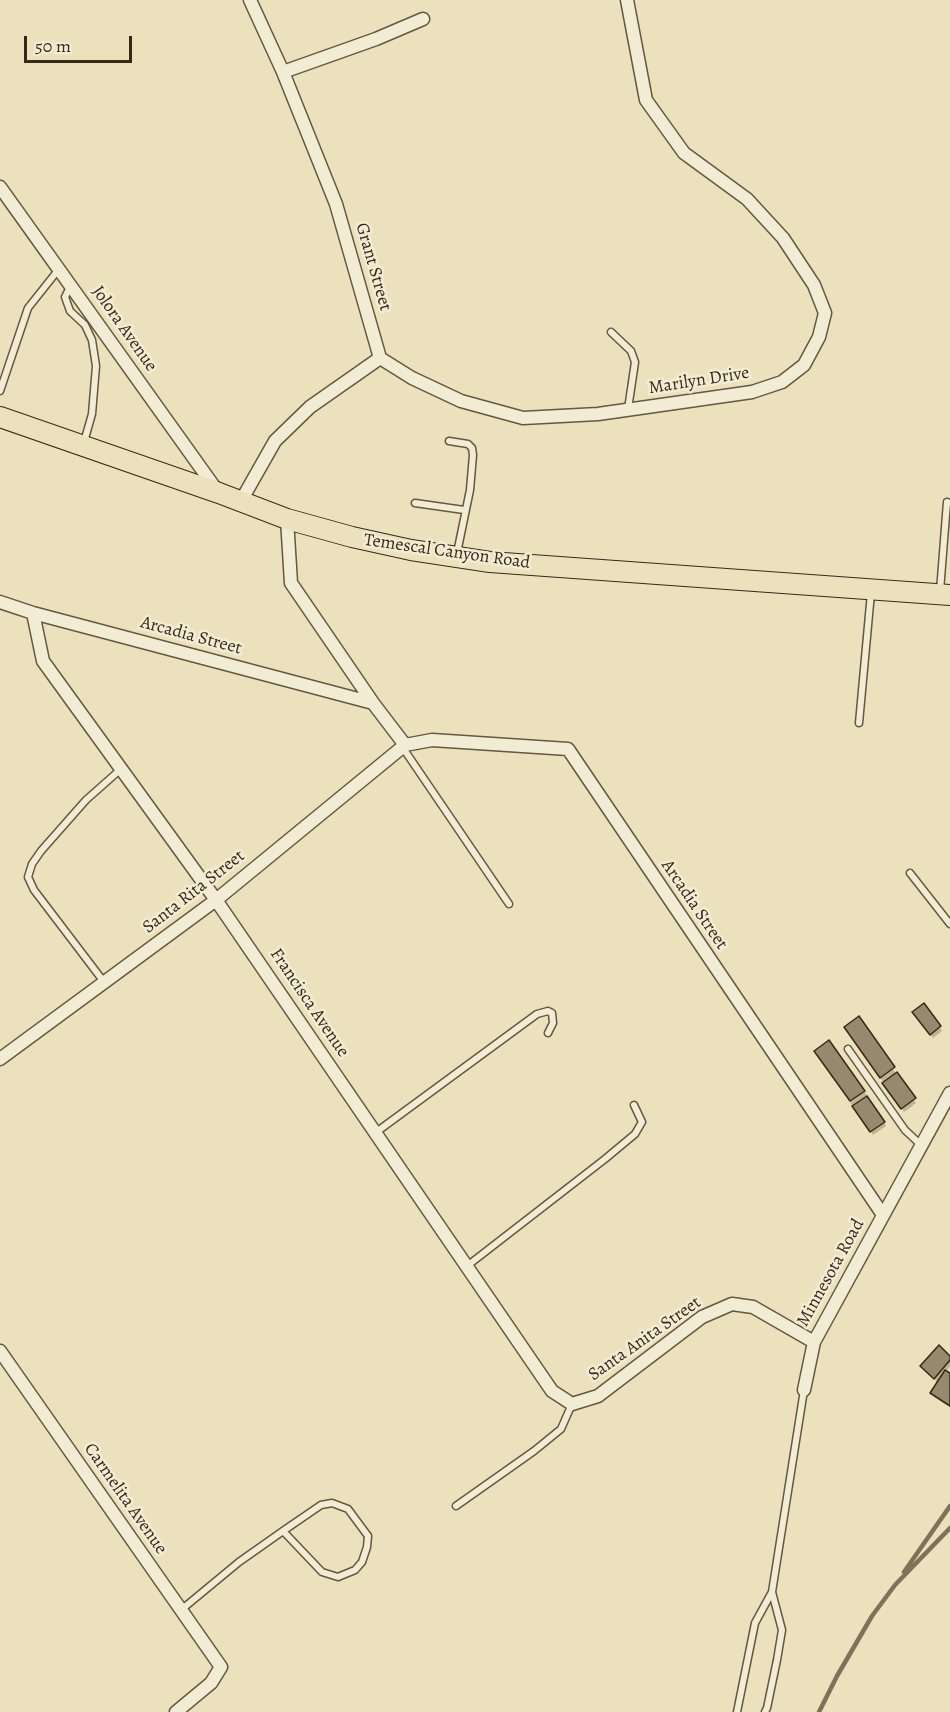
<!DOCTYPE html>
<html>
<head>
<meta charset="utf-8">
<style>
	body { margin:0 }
	#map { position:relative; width:950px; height:1712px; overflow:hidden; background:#ece1bd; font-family:Alegreya,serif }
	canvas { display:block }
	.scale { position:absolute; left:24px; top:36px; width:108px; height:27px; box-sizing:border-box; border:3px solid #382917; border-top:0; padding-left:8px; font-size:18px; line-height:21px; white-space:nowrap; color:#382917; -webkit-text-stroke:4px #f3ecd4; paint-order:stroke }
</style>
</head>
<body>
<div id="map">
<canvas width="950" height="1712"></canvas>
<div class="scale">50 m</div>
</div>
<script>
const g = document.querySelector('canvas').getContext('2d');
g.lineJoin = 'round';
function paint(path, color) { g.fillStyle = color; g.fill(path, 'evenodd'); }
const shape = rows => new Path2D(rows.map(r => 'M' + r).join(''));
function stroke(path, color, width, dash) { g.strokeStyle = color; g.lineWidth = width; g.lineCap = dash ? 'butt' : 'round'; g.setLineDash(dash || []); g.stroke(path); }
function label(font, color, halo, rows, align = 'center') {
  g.font = font + ' Alegreya,serif'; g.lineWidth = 5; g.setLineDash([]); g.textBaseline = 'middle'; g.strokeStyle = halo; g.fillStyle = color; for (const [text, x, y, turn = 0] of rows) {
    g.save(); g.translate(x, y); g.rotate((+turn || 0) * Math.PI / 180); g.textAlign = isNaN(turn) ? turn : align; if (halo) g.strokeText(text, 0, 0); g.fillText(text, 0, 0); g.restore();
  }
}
const shadow = shape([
	[923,1005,942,1031,933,1038,916,1017],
	[858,1018,916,1103,904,1112,849,1033],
	[819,1058,864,1091,886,1126,873,1135],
	[950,1358,950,1367,945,1372,950,1375,950,1407,934,1397,932,1393,938,1383,922,1366]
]);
const stream = shape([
	[904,1572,950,1506],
	[819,1712,837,1676,872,1616,895,1585,950,1528]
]);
const building = shape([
	[924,1003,941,1026,930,1035,912,1012,924,1003],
	[859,1016,895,1067,880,1078,844,1027,859,1016],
	[829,1040,865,1091,850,1101,814,1051,829,1040],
	[897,1072,916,1098,901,1109,882,1083,897,1072],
	[867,1096,885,1122,870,1132,852,1106,867,1096],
	[939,1345,950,1356,950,1360,934,1379,920,1366,939,1345],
	[945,1370,950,1373,950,1406,930,1393,945,1370]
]);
const service = shape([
	[70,287,65,297,70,311,85,325,92,340,96,366,92,414,84,442],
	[611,332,631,351,635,362,628,409],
	[0,391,28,308,59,269],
	[449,441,468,444,472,448,473,455,470,490,457,553],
	[415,503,464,510],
	[940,591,947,502,950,503],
	[859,723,871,593],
	[403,748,509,904],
	[910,873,950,924],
	[104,982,34,890,28,877,32,864,41,851,86,800,121,769],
	[848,1049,905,1130,921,1145],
	[375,1133,537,1014,548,1011,552,1013,553,1023,548,1033],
	[467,1266,605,1159,635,1134,642,1122,634,1105],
	[456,1506,534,1451,561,1429,572,1404],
	[181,1610,239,1562,283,1531,321,1505,332,1503,348,1509,368,1536,367,1547,362,1562,355,1570,338,1577,322,1572,283,1531],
	[737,1712,755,1623,772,1592,804,1390],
	[765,1712,767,1708,777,1660,782,1630,772,1592]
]);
const minor = shape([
	[250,0,283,72,336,204,380,358],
	[283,72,376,39,423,19],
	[0,187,218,492],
	[380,358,412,378,461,401,523,418,598,414,752,392,782,382,804,365,819,337,825,313,814,285,783,238,747,199,684,153,646,100,627,0],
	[241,501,275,441,310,407,380,358],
	[287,519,291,583,373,703,405,745],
	[0,602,33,613,373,703],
	[33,613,43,661,216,900,552,1391,572,1404,598,1396,702,1317,732,1304,753,1307,814,1342],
	[405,745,432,740,568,749,883,1215],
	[0,1059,216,900,405,745],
	[0,1351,221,1667,211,1683,176,1712],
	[804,1390,814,1342,950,1093]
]);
const primary = shape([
	[0,417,219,493,287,519,352,537,411,550,490,562,950,595]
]);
const streetNames = [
	["Grant Street",373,267,74],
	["Jolora Avenue",124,329,55],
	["Marilyn Drive",699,381,-9],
	["Temescal Canyon Road",447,552,8],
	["Arcadia Street",191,636,15],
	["Santa Rita Street",194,892,-38],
	["Arcadia Street",694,905,56],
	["Francisca Avenue",309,1003,56],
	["Minnesota Road",831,1273,-61],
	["Santa Anita Street",645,1339,-35],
	["Carmelita Avenue",125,1499,55]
];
paint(shadow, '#0003');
stroke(stream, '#7f7259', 4.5);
paint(building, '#96896d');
stroke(building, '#382917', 1.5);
stroke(service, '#655740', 9);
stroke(minor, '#655740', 15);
stroke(primary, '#382917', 22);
stroke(service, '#f3ecd4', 6);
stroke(minor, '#f3ecd4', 12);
stroke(primary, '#ece1bd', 20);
label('18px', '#382917', '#f3ecd4', streetNames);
</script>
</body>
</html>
